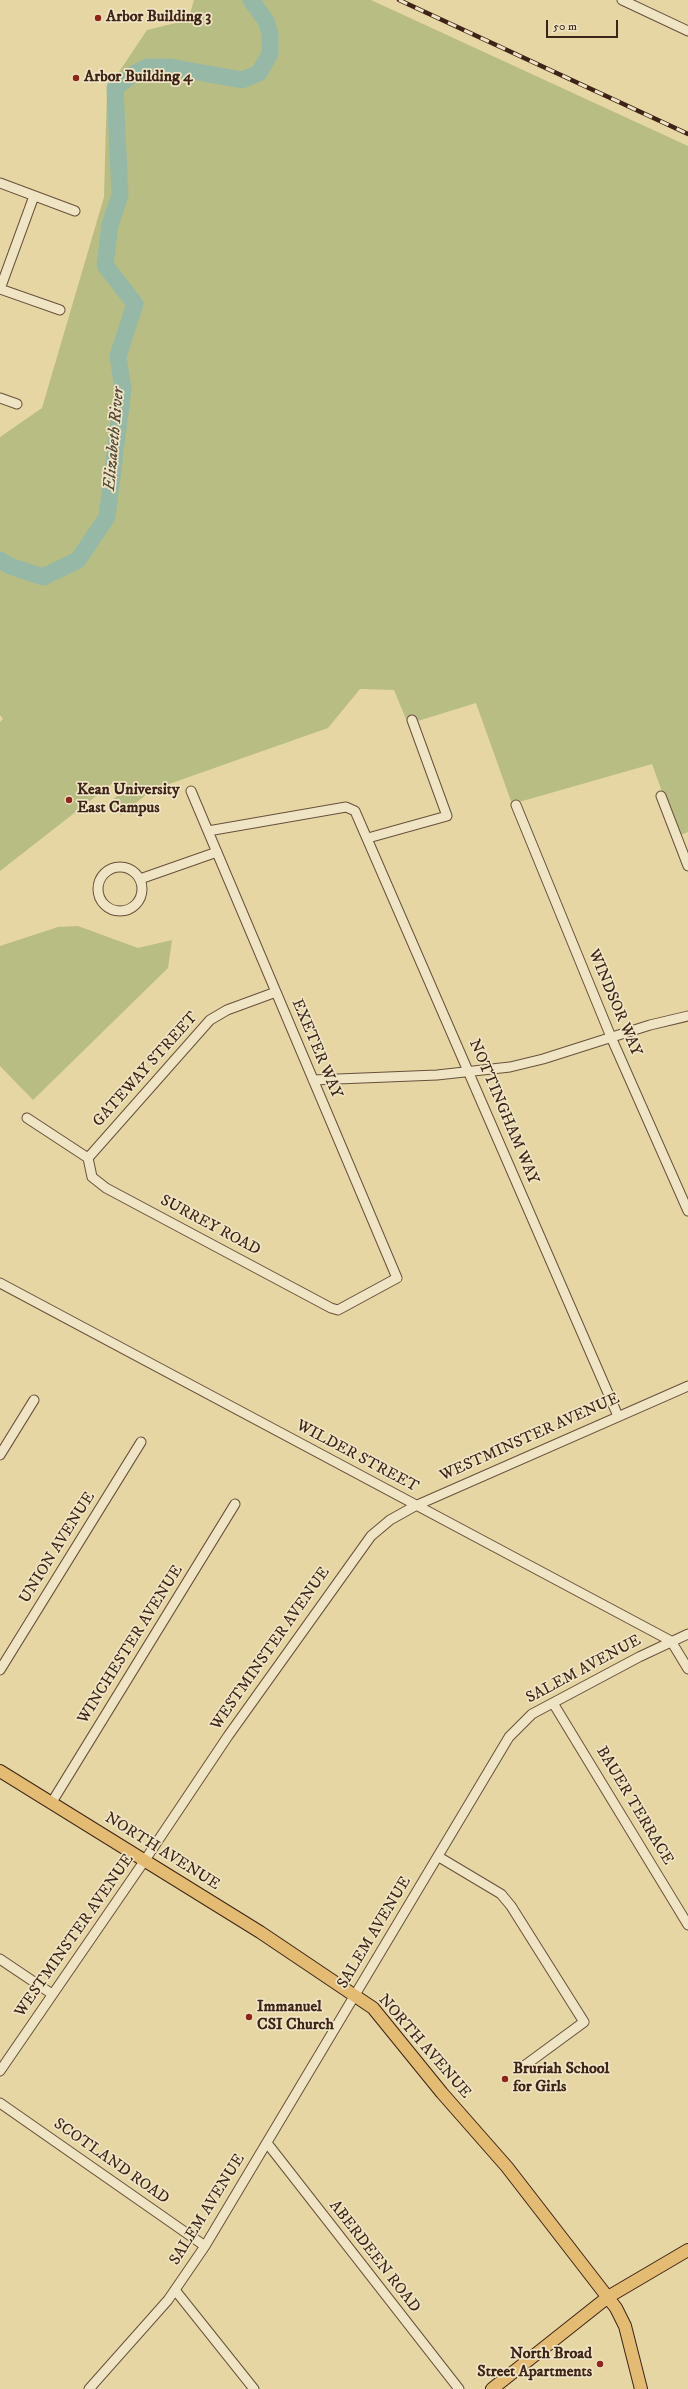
<!DOCTYPE html>
<html>
<head>
<meta charset="utf-8">
<style>
	body { margin:0 }
	#map { position:relative; width:688px; height:2389px; overflow:hidden; background:#e6d6a3; font-family:"IM FELL DW Pica",serif }
	canvas { display:block }
	.scale { position:absolute; left:546px; top:20px; width:72px; height:18px; box-sizing:border-box; border:2px solid #3e2319; border-top:0; padding-left:5px; font-size:12px; line-height:14px; white-space:nowrap; color:#3e2319; -webkit-text-stroke:3px #efe4c3; paint-order:stroke }
</style>
</head>
<body>
<div id="map">
<canvas width="688" height="2389"></canvas>
<div class="scale">50 m</div>
</div>
<script>
const g = document.querySelector('canvas').getContext('2d');
g.lineJoin = 'round';
function paint(path, color) { g.fillStyle = color; g.fill(path, 'evenodd'); }
const shape = rows => new Path2D(rows.map(r => 'M' + r).join(''));
function stroke(path, color, width, dash) { g.strokeStyle = color; g.lineWidth = width; g.lineCap = dash ? 'butt' : 'round'; g.setLineDash(dash || []); g.stroke(path); }
function label(font, color, halo, rows, align = 'center') {
  g.font = font + ' "IM FELL DW Pica",serif'; g.lineWidth = 3.5; g.setLineDash([]); g.textBaseline = 'middle'; g.strokeStyle = halo; g.fillStyle = color; for (const [text, x, y, turn = 0] of rows) {
    g.save(); g.translate(x, y); g.rotate((+turn || 0) * Math.PI / 180); g.textAlign = isNaN(turn) ? turn : align; if (halo) g.strokeText(text, 0, 0); g.fillText(text, 0, 0); g.restore();
  }
}
const green = shape([
	[194,0,371,0,688,146,688,832,678,836,652,764,512,804,476,703,408,724,394,690,360,689,328,728,152,790,121,815,113,808,111,801,118,795,114,782,0,871,0,722,3,719,0,715,0,437,42,408,104,197,107,90,147,30,188,20],
	[78,926,138,948,172,940,168,968,33,1100,0,1066,0,946,58,927]
]);
const river = shape([
	[0,560,10,566,43,577,78,560,107,517,123,389,118,356,135,304,105,265,110,225,120,195,115,88,132,75,147,67,170,67,242,80,259,73,270,54,270,34,266,21,251,0]
]);
const minor = shape([
	[622,0,688,31],
	[0,183,75,211],
	[34,196,0,289,60,310],
	[0,398,17,404],
	[661,796,688,866],
	[516,805,611,1037,688,1211],
	[208,831,346,807,355,811,618,1416],
	[368,838,447,816,412,720],
	'98 889a22 22 0 1 1 44 0a22 22 0 1 1-44 0Z',
	[140,879,217,852],
	[313,1080,437,1075,510,1067,543,1059,650,1025,688,1016],
	[27,1118,88,1158,92,1177,106,1188,331,1308,338,1310,397,1278,191,791],
	[88,1158,210,1020,227,1010,276,992],
	[0,1283,671,1641,688,1669],
	[0,1455,34,1400],
	[0,1670,141,1442],
	[553,1703,688,1925],
	[52,1802,235,1504],
	[439,1857,501,1894,511,1906,584,2022,520,2069],
	[0,1959,52,1994],
	[0,2071,145,1860,228,1736,371,1536,390,1520,415,1506,688,1386],
	[0,2103,205,2246],
	[267,2143,459,2389],
	[175,2290,254,2389],
	[89,2389,168,2300,205,2246,509,1737,532,1714,639,1657,688,1634]
]);
const major = shape([
	[0,1771,260,1932,373,2008,442,2093,507,2167,616,2308,625,2326,641,2389],
	[492,2389,608,2297,688,2250]
]);
const rail = shape([
	[399,0,688,134]
]);
const markers = [
	[98,18,4,"#8f2418"],
	[76,78,4,"#8f2418"],
	[69,800,4,"#8f2418"],
	[249,2017,4,"#8f2418"],
	[505,2079,4,"#8f2418"],
	[600,2364,4,"#8f2418"]
];
const poiNames = [
	["Arbor Building 3",106,18],
	["Arbor Building 4",84,78],
	["Kean University",77,791],
	["East Campus",77,809],
	["Immanuel",257,2008],
	["CSI Church",257,2026],
	["Bruriah School",513,2070],
	["for Girls",513,2088],
	["North Broad",592,2355,"right"],
	["Street Apartments",592,2373,"right"]
];
const streetNames = [
	["WINDSOR WAY",614,1003,67],
	["EXETER WAY",316,1049,67],
	["GATEWAY STREET",146,1070,-48],
	["NOTTINGHAM WAY",503,1112,67],
	["SURREY ROAD",210,1226,28],
	["WESTMINSTER AVENUE",530,1438,-24],
	["WILDER STREET",357,1457,28],
	["UNION AVENUE",58,1548,-58],
	["WINCHESTER AVENUE",131,1645,-58],
	["WESTMINSTER AVENUE",271,1649,-55],
	["SALEM AVENUE",584,1670,-28],
	["BAUER TERRACE",634,1806,59],
	["NORTH AVENUE",162,1852,32],
	["SALEM AVENUE",375,1933,-59],
	["WESTMINSTER AVENUE",75,1936,-55],
	["NORTH AVENUE",424,2047,49],
	["SCOTLAND ROAD",111,2162,35],
	["SALEM AVENUE",208,2210,-58],
	["ABERDEEN ROAD",374,2257,52]
];
const waterNames = [
	["Elizabeth River",115,439,-85]
];
paint(green, '#b8bd83');
stroke(river, '#96b9a7', 17);
stroke(minor, '#68503c', 11);
stroke(major, '#3e2319', 14);
stroke(minor, '#efe4c3', 9);
stroke(major, '#e3bb72', 12);
stroke(rail, '#3e2319', 4.5);
stroke(rail, '#efe4c3', 3, [9]);
for (const [x, y, r, color] of markers) { const dot = new Path2D(); dot.arc(x, y, r, 0, 2 * Math.PI); g.fillStyle = color; g.fill(dot); stroke(dot, '#efe4c3', 1.5); }
label('bold 16px', '#3e2319', '#efe4c3', poiNames, 'left');
label('16px', '#3e2319', '#efe4c3', streetNames);
label('italic 17px', '#54483c', '#efe4c3', waterNames);
</script>
</body>
</html>
